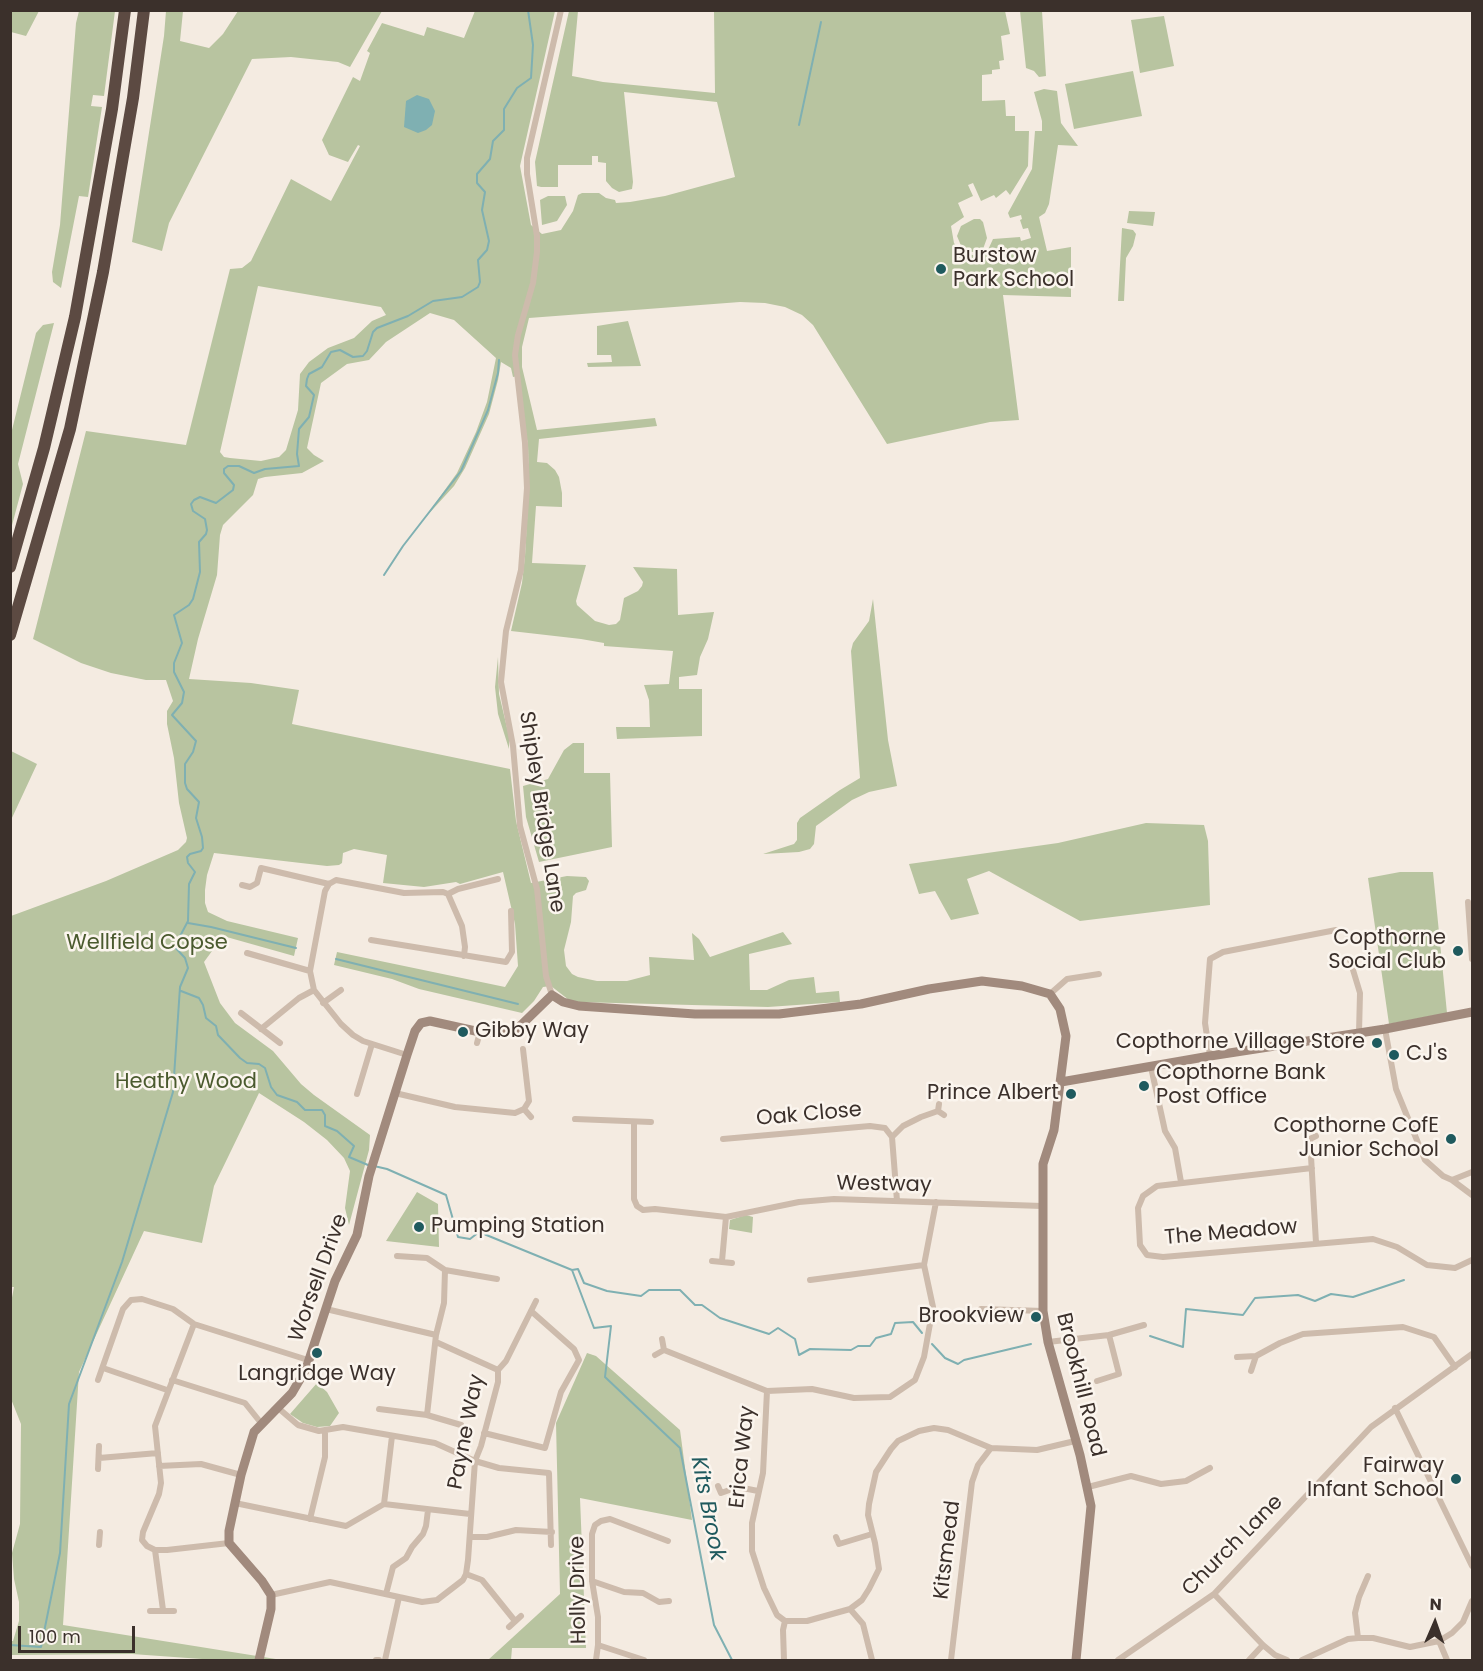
<!DOCTYPE html>
<html>
<head>
<meta charset="utf-8">
<style>
	body { margin:0 }
	#map { position:relative; width:1483px; height:1671px; overflow:hidden; background:#f4ebe1; font-family:Poppins,sans-serif }
	canvas { display:block }
	.frame { position:absolute; inset:0; border:12px solid #3b302b; pointer-events:none }
	.north { position:absolute; left:1405px; top:1593px; width:60px; height:60px; -webkit-text-stroke:4px #fbf5ee; paint-order:stroke; rotate:2deg; font-size:16px; font-weight:700; line-height:24px; text-align:center; color:#3b302b }
	.north::after { content:''; display:block; margin:auto; width:21px; height:27px; background:#3b302b; clip-path:polygon(50% 0,100% 100%,50% 72%,0 100%) }
	.scale { position:absolute; left:18px; top:1626px; width:117px; height:27px; box-sizing:border-box; border:3px solid #3b302b; border-top:0; padding-left:8px; font-size:18px; line-height:21px; white-space:nowrap; color:#3b302b; -webkit-text-stroke:4px #fbf5ee; paint-order:stroke }
</style>
</head>
<body>
<div id="map">
<canvas width="1483" height="1671"></canvas>
<div class="frame"></div>
<div class="north">N</div>
<div class="scale">100 m</div>
</div>
<script>
const g = document.querySelector('canvas').getContext('2d');
g.lineJoin = 'round';
function paint(path, color) { g.fillStyle = color; g.fill(path, 'evenodd'); }
const shape = rows => new Path2D(rows.map(r => 'M' + r).join(''));
function stroke(path, color, width, dash) { g.strokeStyle = color; g.lineWidth = width; g.lineCap = dash ? 'butt' : 'round'; g.setLineDash(dash || []); g.stroke(path); }
function label(font, color, halo, rows, align = 'center') {
  g.font = font + ' Poppins,sans-serif'; g.lineWidth = 5; g.setLineDash([]); g.textBaseline = 'middle'; g.strokeStyle = halo; g.fillStyle = color; for (const [text, x, y, turn = 0] of rows) {
    g.save(); g.translate(x, y); g.rotate((+turn || 0) * Math.PI / 180); g.textAlign = isNaN(turn) ? turn : align; if (halo) g.strokeText(text, 0, 0); g.fillText(text, 0, 0); g.restore();
  }
}
const green = shape([
	[10,11,39,11,26,36,11,32],
	[79,11,115,11,104,96,93,95,91,106,102,107,88,197,79,196,61,288,53,282,52,272,60,225,76,23],
	[166,11,183,11,180,41,209,48,223,34,238,11,382,11,350,67,338,62,291,57,252,59,169,223,162,251,132,242,164,36],
	[475,11,555,11,520,166,531,225,542,234,561,230,573,211,578,195,582,193,599,193,606,198,615,200,616,203,630,202,665,196,735,177,717,102,624,92,633,182,632,189,619,192,612,188,606,181,606,163,598,162,598,156,592,156,592,165,558,165,558,187,541,187,537,186,535,162,569,11,578,11,572,76,603,82,715,93,714,11,1005,11,1010,34,1001,36,1004,60,999,61,1000,69,992,70,992,74,982,75,982,101,1005,100,1006,116,1015,116,1015,131,1029,131,1028,166,1010,195,1006,190,996,198,994,195,981,201,973,183,968,185,973,196,958,203,964,217,951,226,954,243,960,252,977,256,987,252,993,239,1020,237,1021,241,1031,238,1028,228,1023,229,1020,220,1022,219,1021,215,1010,218,1008,213,1032,169,1035,131,1042,131,1042,121,1034,92,1044,89,1057,91,1061,123,1078,146,1058,145,1049,204,1045,213,1039,217,1047,251,1071,247,1071,297,1003,295,1019,420,990,422,887,444,813,325,802,315,785,307,765,303,740,302,529,318,522,347,522,367,537,430,655,418,657,426,539,439,537,462,547,463,555,470,559,477,562,493,562,507,536,506,532,563,586,565,576,601,577,605,595,621,609,625,616,624,620,620,624,598,638,591,642,586,643,582,633,567,677,569,678,615,714,612,708,639,700,657,697,675,679,677,679,689,702,689,702,736,617,739,616,727,650,727,649,700,644,685,669,684,673,651,604,646,604,643,581,639,511,631,522,583,525,556,529,484,528,446,518,376,513,377,511,368,501,362,498,380,489,414,465,468,454,486,424,519,457,473,476,432,487,402,496,358,454,320,430,313,386,342,369,360,347,364,321,383,307,448,314,455,324,461,302,473,265,477,258,479,253,495,223,525,220,535,217,575,198,639,189,679,251,683,299,690,292,724,510,769,516,821,531,883,567,876,586,877,589,881,586,890,576,893,573,896,571,922,564,950,566,966,572,974,578,977,597,981,627,981,650,975,649,957,694,960,692,933,699,939,710,957,783,932,792,944,749,954,750,990,767,990,789,980,814,977,816,993,839,991,840,1002,768,1007,578,1002,569,1000,551,986,543,987,534,1001,522,1013,419,989,392,979,334,965,337,952,505,987,518,966,515,924,503,872,460,884,456,882,424,887,383,883,387,855,354,849,343,853,342,863,339,865,327,866,214,853,207,875,205,890,205,903,208,912,227,921,298,938,294,956,223,936,204,962,220,1003,235,1023,273,1051,301,1084,314,1095,370,1135,369,1150,349,1225,345,1208,350,1171,344,1158,327,1140,304,1122,259,1093,214,1186,202,1243,144,1231,79,1372,63,1625,282,1660,216,1660,132,1654,11,1655,11,1641,13,1641,19,1621,19,1602,14,1579,12,1553,20,1524,21,1424,11,1399,10,1308,14,1287,11,1287,11,916,106,881,178,850,186,842,187,838,179,803,174,758,167,724,167,711,173,701,166,680,146,680,111,673,81,663,33,639,86,431,186,445,230,269,242,268,251,261,291,179,331,201,360,146,358,145,348,162,329,155,322,140,353,77,360,81,370,53,367,51,382,23,424,36,427,27,464,38],
	[258,286,381,307,386,315,372,321,354,338,328,348,309,362,300,374,298,410,286,450,279,457,261,461,230,458,224,457,220,452],
	[1020,11,1042,11,1046,76,1039,77,1034,71,1026,68],
	[1164,16,1174,66,1140,73,1131,20],
	[1133,71,1142,116,1074,129,1065,84],
	[548,196,565,196,567,205,557,221,542,225,540,200],
	[1129,211,1155,212,1153,226,1127,223],
	[974,219,980,219,983,222,987,238,983,249,972,252,962,248,957,236,961,226],
	[1122,228,1133,230,1136,234,1133,246,1126,258,1124,301,1118,301],
	[628,321,641,366,588,367,587,363,612,362,611,355,597,355,597,326],
	[54,323,18,464,23,484,11,529,11,434,36,333,43,325],
	[873,599,888,740,897,786,869,792,852,800,816,826,814,844,810,849,799,852,763,854,794,844,797,840,797,823,800,818,840,790,860,778,851,651,853,643,869,621],
	[498,657,499,694,509,736,509,749,498,714,495,687],
	[573,743,584,743,584,773,610,773,612,847,539,862,526,817,523,786,548,779,564,750],
	[11,751,37,764,11,820],
	[1146,823,1204,825,1208,841,1210,905,1080,921,989,871,967,879,979,914,951,920,935,891,919,894,909,864,1058,843],
	[1400,872,1433,872,1447,1013,1389,1024,1368,878],
	[417,1192,438,1204,439,1247,386,1241],
	[746,1215,753,1217,752,1233,729,1229,730,1220],
	[587,1353,596,1356,680,1430,692,1520,580,1498,586,1648,512,1648,511,1660,488,1660,560,1594,556,1423],
	[317,1383,327,1392,339,1413,330,1426,317,1427,303,1423,290,1414]
]);
const water = shape([
	[417,95,429,99,435,111,432,125,426,130,418,133,404,127,406,101]
]);
const stream = shape([
	[799,125,821,22],
	[384,575,403,546,461,471,488,410,498,373,499,360],
	[188,923,211,927,296,948],
	[336,959,518,1004],
	[181,991,199,998,203,1005,206,1018,216,1026,218,1035,240,1058,247,1063,259,1064,265,1068,271,1087,277,1095,297,1102,305,1110,322,1110,325,1115,325,1126,337,1131,354,1146,349,1157,368,1165],
	[374,1166,387,1169,446,1195,458,1237,470,1239,479,1232,572,1270,578,1269,584,1283,607,1291,641,1296,649,1290,680,1290,695,1305,702,1305,720,1318,769,1334,778,1328,795,1339,799,1355,810,1349,851,1350,858,1346,870,1346,876,1338,891,1334,895,1323,913,1322,922,1333],
	[572,1270,594,1328,611,1326,605,1377,680,1448,714,1625,732,1660],
	[1150,1336,1183,1347,1186,1309,1243,1315,1255,1298,1298,1295,1315,1301,1331,1294,1353,1297,1404,1280],
	[932,1344,945,1358,958,1364,964,1360,1031,1344],
	[10,1645,41,1647,60,1553,69,1404,122,1262,173,1092,180,987,188,968,185,958,173,945,178,940,188,921,189,884,195,872,188,863,187,857,190,854,201,851,203,848,202,837,196,818,199,802,187,789,185,783,185,764,193,752,196,741,172,715,182,703,184,692,174,672,174,663,182,643,174,615,189,605,193,599,200,572,199,542,206,534,207,530,205,519,193,511,191,504,194,500,200,497,216,503,233,490,234,485,224,473,224,469,228,466,239,466,254,473,265,469,299,466,297,454,299,429,309,417,314,395,306,386,307,379,309,374,322,367,331,352,340,350,353,357,363,356,367,351,373,332,377,328,408,316,433,301,462,297,478,287,480,282,478,260,487,250,489,241,482,210,485,192,477,183,477,174,490,159,493,141,504,130,504,109,517,88,531,78,533,45,528,10]
]);
const street = shape([
	[329,884,325,891,310,971,314,990,341,1024,353,1035,363,1041,407,1055],
	[329,884,336,880,404,893,443,892,448,894,458,889,498,879],
	[242,885,250,887,257,883,261,868,329,884],
	[448,894,462,926,465,947,464,956],
	[1468,902,1472,959],
	[371,940,506,962,512,952,511,911],
	[247,953,310,971],
	[1350,960,1360,993,1359,1033],
	[1050,994,1067,979,1099,974],
	[552,995,546,976,537,889,520,826,513,746,501,682,506,631,521,570,527,488,525,443,515,355,518,335,533,283,537,252,537,236,527,174,527,158,561,10],
	[323,1003,341,990],
	[241,1013,280,1043],
	[261,1029,299,998,314,990],
	[1385,1029,1396,1089,1425,1160,1443,1176,1452,1180,1472,1195],
	[477,1043,480,1032],
	[1210,1056,1205,1023,1210,959,1223,952,1336,930],
	[1151,1067,1165,1131,1175,1148,1181,1182],
	[395,1093,455,1107,515,1113,524,1109,529,1101,523,1049],
	[357,1094,372,1044],
	[939,1104,938,1111,944,1115],
	[524,1109,531,1117],
	[575,1119,651,1122],
	[634,1122,634,1199,637,1206,643,1210,655,1209,726,1217,799,1202,834,1199,1042,1206],
	[892,1137,903,1126,921,1117,938,1111],
	[723,1139,870,1126,885,1128,892,1137,897,1201],
	[1312,1168,1157,1186,1143,1196,1138,1208,1140,1245,1147,1255,1163,1257,1373,1239,1397,1247,1427,1265,1455,1268,1472,1260],
	[1452,1180,1472,1172],
	[1316,1243,1310,1139,1316,1136],
	[397,1256,427,1258,445,1270,444,1303,436,1335,427,1415],
	[712,1261,732,1263],
	[722,1261,726,1217],
	[445,1270,497,1279],
	[810,1280,924,1265,936,1202],
	[326,1309,436,1335],
	[981,1309,1043,1311],
	[194,1324,155,1426,161,1483,159,1494,143,1532,142,1540,147,1546,155,1550,167,1550,229,1543],
	[1109,1335,1144,1325],
	[1048,1342,1109,1335,1119,1374,1097,1381],
	[664,1350,767,1391,812,1389,854,1398,890,1397,915,1380,924,1357,933,1307,924,1265],
	[655,1355,664,1350,662,1339],
	[1237,1357,1256,1356,1280,1343,1303,1334,1403,1327,1434,1337,1455,1367],
	[103,1368,167,1390],
	[498,1370,506,1361,536,1301],
	[1251,1371,1256,1356],
	[98,1380,123,1309,131,1300,142,1299,173,1309,194,1324,308,1360],
	[172,1380,245,1403,261,1423],
	[767,1391,763,1473,752,1523,752,1551,764,1588,777,1615,785,1621,783,1630,784,1660],
	[277,1407,298,1425,319,1431,343,1427,435,1443,475,1461,499,1468,549,1473,551,1545],
	[1395,1408,1472,1566],
	[379,1409,427,1415,461,1425],
	[484,1433,545,1448,561,1392,579,1360,574,1349,531,1311],
	[99,1458,158,1453],
	[159,1466,201,1464,241,1475],
	[98,1469,99,1446],
	[718,1486,721,1493,738,1487,758,1491],
	[1088,1487,1131,1476,1161,1484,1186,1481,1210,1468],
	[235,1503,346,1526,384,1504,470,1514],
	[384,1504,392,1436],
	[310,1519,325,1457,325,1432],
	[470,1537,487,1537,516,1530,552,1532],
	[836,1537,839,1544,872,1534],
	[99,1545,100,1532],
	[155,1550,163,1610],
	[466,1574,482,1580,515,1621],
	[592,1581,624,1592,643,1593,659,1602,669,1601],
	[386,1594,393,1567,406,1558,412,1547,423,1534,426,1526,428,1510],
	[1214,1594,1263,1645,1275,1655,1287,1660],
	[271,1595,330,1582,422,1602,437,1600,463,1580,466,1574,468,1560,475,1461,481,1446,498,1382,498,1370,436,1342],
	[850,1609,863,1624,872,1660],
	[150,1611,174,1611],
	[785,1621,807,1621,850,1609,862,1600,869,1589,879,1569,875,1543,868,1515,869,1504,876,1472,891,1449,898,1441,919,1431,934,1428,948,1430,991,1448,1037,1450,1075,1441],
	[509,1627,521,1616],
	[1358,1638,1355,1613,1359,1597,1368,1576],
	[1439,1641,1447,1660],
	[598,1645,644,1660],
	[376,1660,379,1660],
	[385,1660,399,1597],
	[596,1660,598,1645,598,1617,592,1581,592,1534,595,1525,601,1521,610,1519,668,1541],
	[951,1660,972,1482,978,1465,991,1448],
	[1118,1660,1214,1594,1371,1427,1472,1354],
	[1249,1660,1263,1645],
	[1302,1660,1348,1639,1358,1638,1373,1638,1410,1647,1439,1641,1452,1633,1463,1622,1472,1601]
]);
const secondary = shape([
	[1061,1082,1210,1056,1385,1029,1472,1012],
	[259,1660,271,1609,271,1595,262,1581,229,1543,229,1531,241,1475,254,1432,292,1393,306,1369,335,1281,357,1235,369,1176,407,1055,415,1031,421,1023,430,1021,480,1032,504,1033,516,1030,552,995,563,1002,579,1006,695,1014,779,1014,861,1004,929,989,982,981,1022,986,1050,994,1060,1009,1066,1036,1054,1130,1043,1164,1043,1311,1048,1342,1080,1455,1091,1506,1076,1660]
]);
const highway = shape([
	[10,567,44,448,75,317,112,109,125,10],
	[10,635,70,429,103,272,133,98,144,10]
]);
const markers = [
	[941,269,6,"#1f5a5e"],
	[1458,951,6,"#1f5a5e"],
	[463,1032,6,"#1f5a5e"],
	[1377,1043,6,"#1f5a5e"],
	[1394,1055,6,"#1f5a5e"],
	[1144,1086,6,"#1f5a5e"],
	[1071,1094,6,"#1f5a5e"],
	[1451,1139,6,"#1f5a5e"],
	[419,1227,6,"#1f5a5e"],
	[1036,1317,6,"#1f5a5e"],
	[317,1353,6,"#1f5a5e"],
	[1456,1479,6,"#1f5a5e"]
];
const poiNames = [
	["Burstow",953,257,"left"],
	["Park School",953,281,"left"],
	["Copthorne",1446,939],
	["Social Club",1446,963],
	["Gibby Way",475,1032,"left"],
	["Copthorne Village Store",1365,1043],
	["CJ's",1406,1055,"left"],
	["Copthorne Bank",1156,1074,"left"],
	["Post Office",1156,1098,"left"],
	["Prince Albert",1059,1094],
	["Copthorne CofE",1439,1127],
	["Junior School",1439,1151],
	["Pumping Station",431,1227,"left"],
	["Brookview",1024,1317],
	["Langridge Way",317,1375,"center"],
	["Fairway",1444,1467],
	["Infant School",1444,1491]
];
const streetNames = [
	["Shipley Bridge Lane",541,812,81],
	["Oak Close",809,1115,-5],
	["Westway",884,1185,1],
	["The Meadow",1231,1233,-5],
	["Worsell Drive",319,1278,-70],
	["Brookhill Road",1080,1385,76],
	["Payne Way",467,1432,-79],
	["Erica Way",743,1457,-84],
	["Church Lane",1233,1546,-45],
	["Kitsmead",948,1550,-83],
	["Holly Drive",579,1590,-91]
];
const parkNames = [
	["Wellfield Copse",147,944],
	["Heathy Wood",186,1083]
];
const waterNames = [
	["Kits Brook",707,1509,79]
];
paint(green, '#b8c4a0');
paint(water, '#7fb0b2');
stroke(stream, '#7fb0b2', 2);
stroke(street, '#cdbbac', 6);
stroke(secondary, '#a18a7d', 9);
stroke(highway, '#5c4a42', 12);
for (const [x, y, r, color] of markers) { const dot = new Path2D(); dot.arc(x, y, r, 0, 2 * Math.PI); g.fillStyle = color; g.fill(dot); stroke(dot, '#fbf5ee', 2); }
label('21px', '#3b302b', '#fbf5ee', poiNames, 'right');
label('21px', '#3b302b', '#fbf5ee', streetNames);
label('21px', '#4a5a2e', '#fbf5ee', parkNames);
label('italic 22px', '#1f5a5e', '#fbf5ee', waterNames);
</script>
</body>
</html>
